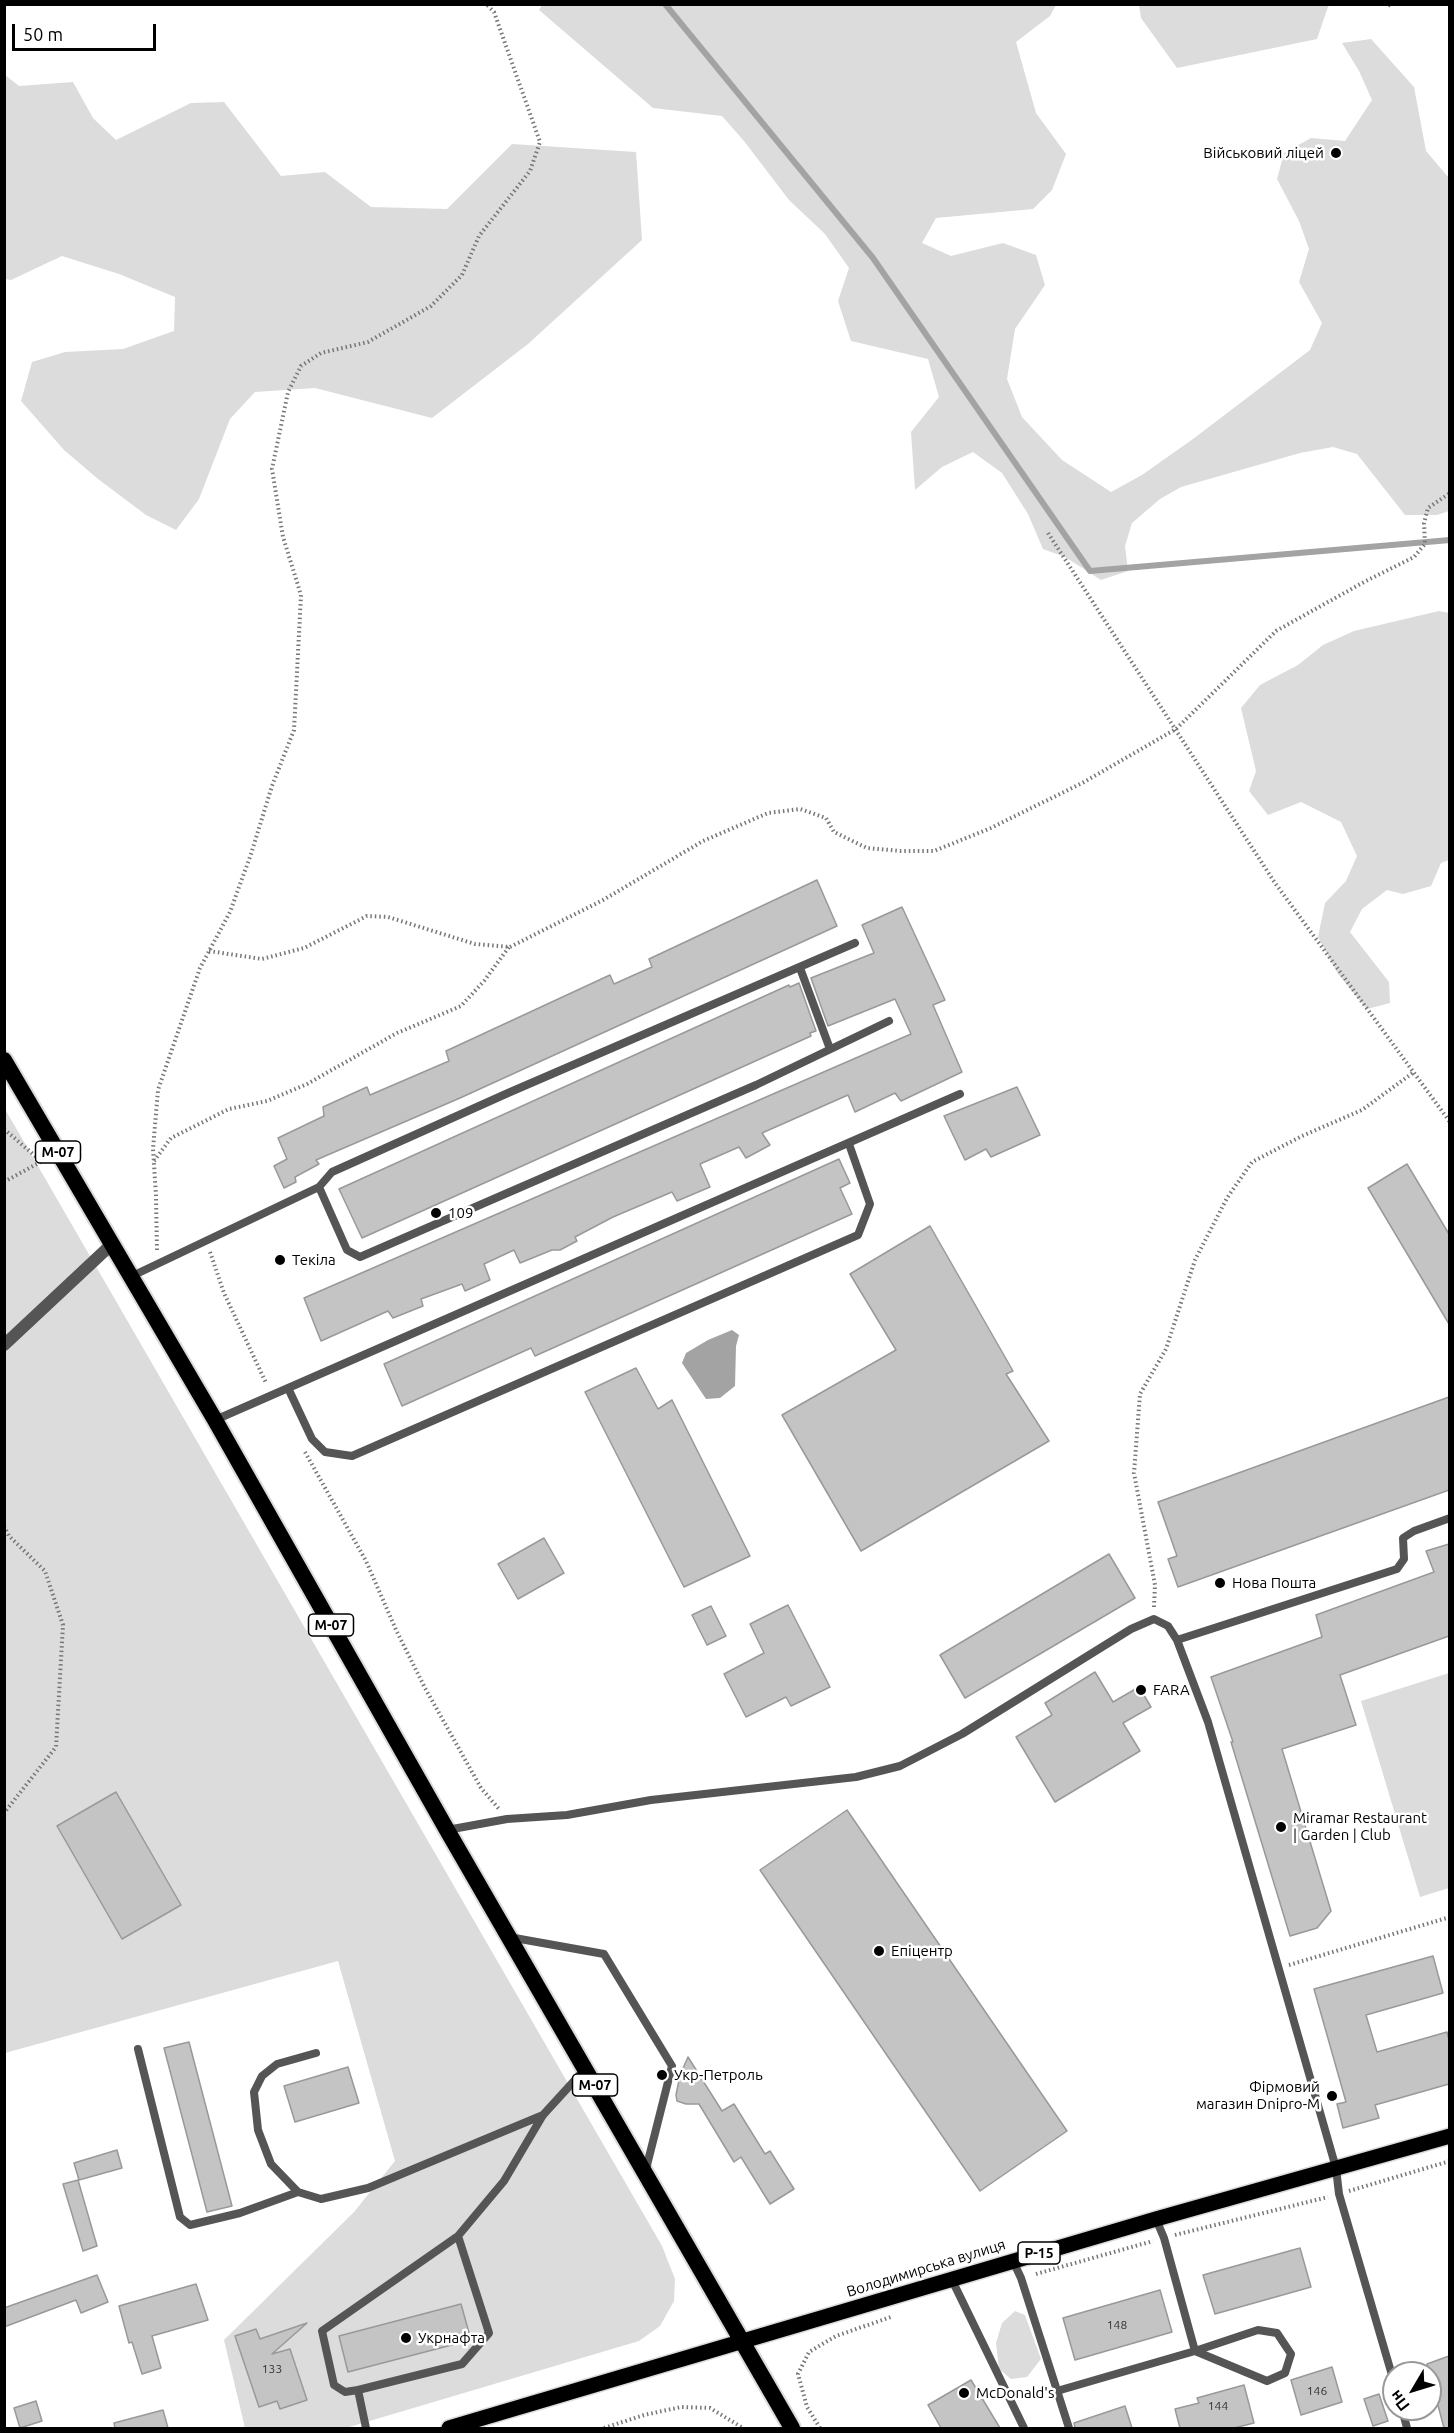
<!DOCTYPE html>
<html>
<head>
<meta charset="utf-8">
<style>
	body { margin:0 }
	#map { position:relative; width:1454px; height:2433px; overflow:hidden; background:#fff; font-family:Ubuntu,sans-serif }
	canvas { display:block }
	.frame { position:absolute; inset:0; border:6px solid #000; pointer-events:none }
	.north { position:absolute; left:1382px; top:2361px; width:60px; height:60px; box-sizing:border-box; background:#fff; border:2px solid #999; border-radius:50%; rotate:232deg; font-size:16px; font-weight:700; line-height:24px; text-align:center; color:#000 }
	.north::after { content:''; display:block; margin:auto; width:21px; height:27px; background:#000; clip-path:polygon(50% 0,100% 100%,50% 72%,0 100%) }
	.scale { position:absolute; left:12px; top:24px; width:144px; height:27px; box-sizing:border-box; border:3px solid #000; border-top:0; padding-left:8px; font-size:18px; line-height:21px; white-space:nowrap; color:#000; -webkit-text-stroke:4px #fff; paint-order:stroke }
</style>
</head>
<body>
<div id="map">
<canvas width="1454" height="2433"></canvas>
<div class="frame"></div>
<div class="north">Пн</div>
<div class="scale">50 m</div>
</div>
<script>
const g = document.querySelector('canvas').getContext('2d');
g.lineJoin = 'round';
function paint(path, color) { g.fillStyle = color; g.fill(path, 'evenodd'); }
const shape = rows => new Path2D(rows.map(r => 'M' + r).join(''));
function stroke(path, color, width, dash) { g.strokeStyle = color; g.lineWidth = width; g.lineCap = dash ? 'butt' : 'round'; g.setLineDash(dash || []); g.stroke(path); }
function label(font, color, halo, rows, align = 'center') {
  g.font = font + ' Ubuntu,sans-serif'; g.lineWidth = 5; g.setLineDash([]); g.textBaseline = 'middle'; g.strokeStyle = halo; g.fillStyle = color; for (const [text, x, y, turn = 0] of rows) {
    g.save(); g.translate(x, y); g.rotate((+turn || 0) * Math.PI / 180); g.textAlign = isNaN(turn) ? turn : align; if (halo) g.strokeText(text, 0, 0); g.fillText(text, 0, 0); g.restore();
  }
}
const green = shape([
	[1329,4,1317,39,1177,68,1141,18,1139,5],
	[542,5,1056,5,1050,16,1016,42,1036,113,1066,154,1052,190,1033,209,936,218,922,243,951,256,1003,243,1036,255,1045,285,1015,329,1007,379,1022,417,1062,460,1111,492,1142,475,1193,439,1310,350,1322,323,1299,282,1309,249,1299,221,1277,179,1284,153,1311,138,1345,141,1372,100,1359,71,1342,43,1371,39,1414,87,1426,151,1449,178,1449,511,1437,515,1405,515,1357,454,1333,447,1300,453,1181,487,1160,499,1132,523,1125,546,1128,571,1101,580,1065,557,1043,549,1028,514,1002,473,973,452,942,467,915,490,911,432,939,397,928,359,851,341,838,301,849,268,825,234,789,200,744,141,722,116,653,108,539,10],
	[4,74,19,86,73,82,93,118,116,140,191,103,224,102,281,176,325,172,371,207,447,209,512,144,636,152,642,240,528,344,432,418,315,388,255,392,230,419,199,499,176,530,146,515,98,479,64,450,21,401,32,362,65,352,123,349,174,331,175,297,119,274,62,256,11,280,5,279],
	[1439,611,1450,613,1449,860,1441,863,1431,886,1403,894,1387,890,1362,909,1350,932,1389,982,1390,1003,1367,1009,1338,974,1318,937,1325,903,1346,881,1357,856,1341,822,1301,802,1268,815,1249,791,1256,771,1241,708,1260,685,1298,665,1323,645,1354,631],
	[5,1109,662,2246,675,2279,674,2301,660,2326,639,2341,346,2428,245,2428,224,2340,354,2212,395,2161,338,1961,5,2053],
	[1449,1673,1449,1888,1420,1897,1361,1701],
	[1015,2311,1025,2315,1041,2359,1027,2377,1011,2379,999,2369,996,2343,1002,2323]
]);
const water = shape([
	[732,1330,739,1335,736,1346,735,1386,720,1398,706,1399,682,1363,686,1353,708,1340]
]);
const stream = shape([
	[665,4,873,258,1090,571,1450,540]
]);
const building = shape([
	[817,880,837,926,460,1098,316,1160,319,1164,295,1177,296,1182,284,1188,274,1166,287,1159,278,1138,324,1116,323,1107,367,1087,370,1095,449,1061,446,1051,610,975,614,984,652,967,649,959,817,880],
	[902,907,945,1000,933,1005,962,1072,901,1101,895,1093,855,1112,848,1095,762,1133,770,1145,746,1158,739,1147,700,1164,710,1187,677,1201,672,1192,613,1217,575,1237,577,1241,560,1250,552,1250,520,1263,514,1250,484,1264,490,1280,465,1291,462,1284,421,1299,423,1306,393,1318,388,1311,321,1341,304,1298,911,1034,895,999,828,1026,811,978,874,953,862,925,902,907],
	[799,983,816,1031,810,1033,811,1036,362,1238,339,1189,789,985,790,987,799,983],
	[1017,1087,1040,1135,991,1157,986,1149,965,1160,944,1116,1017,1087],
	[839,1159,850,1183,840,1188,852,1214,535,1356,531,1348,402,1406,384,1364,839,1159],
	[1407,1164,1449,1234,1449,1324,1368,1188,1407,1164],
	[930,1226,1013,1371,1006,1374,1049,1441,861,1551,782,1415,896,1350,850,1274,930,1226],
	[636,1368,658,1409,672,1400,750,1556,684,1587,585,1392,636,1368],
	[1449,1397,1449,1490,1178,1587,1168,1559,1177,1556,1158,1502,1449,1397],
	[544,1538,564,1573,518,1599,498,1564,544,1538],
	[1449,1544,1449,1636,1340,1675,1356,1725,1282,1749,1331,1911,1317,1928,1290,1936,1231,1742,1233,1742,1211,1677,1322,1637,1316,1615,1434,1572,1426,1551,1449,1544],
	[1109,1554,1135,1598,965,1698,940,1655,1109,1554],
	[788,1605,830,1687,791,1706,786,1697,746,1717,724,1674,764,1653,750,1624,788,1605],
	[711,1606,726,1636,707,1645,692,1615,711,1606],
	[1095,1672,1113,1702,1139,1687,1151,1707,1123,1723,1140,1751,1055,1802,1016,1737,1052,1715,1045,1703,1095,1672],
	[116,1792,181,1905,122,1939,57,1826,116,1792],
	[847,1810,1067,2131,980,2191,760,1870,847,1810],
	[1433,1956,1443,1993,1366,2015,1377,2052,1447,2032,1449,2040,1449,2084,1375,2105,1379,2118,1343,2128,1337,2104,1346,2102,1314,1989,1433,1956],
	[189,2042,232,2206,207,2212,164,2048,189,2042],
	[688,2057,722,2111,734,2104,765,2154,770,2151,794,2189,770,2204,741,2157,734,2162,699,2104,686,2104,677,2101,676,2095,680,2075,688,2057],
	[348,2067,359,2103,295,2122,284,2086,348,2067],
	[117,2150,122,2168,79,2180,74,2163,117,2150],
	[78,2180,97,2246,83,2251,63,2184,78,2180],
	[1300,2248,1311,2287,1215,2314,1203,2275,1300,2248],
	[97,2275,108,2302,81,2313,76,2300,4,2327,4,2308,97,2275],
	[196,2284,208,2320,152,2336,161,2368,142,2374,132,2342,129,2343,119,2306,196,2284],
	[1160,2290,1172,2332,1075,2360,1063,2318,1160,2290],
	[461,2304,471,2340,348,2372,339,2336,461,2304],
	[307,2323,272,2354,290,2349,307,2400,280,2409,277,2401,259,2407,235,2336,256,2329,260,2339,307,2323],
	[1449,2356,1449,2428,1444,2428,1427,2364,1449,2356],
	[1332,2367,1342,2402,1301,2415,1291,2380,1332,2367],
	[971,2380,1000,2428,941,2428,928,2405,971,2380],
	[1244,2385,1254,2423,1234,2428,1180,2428,1175,2409,1199,2403,1197,2398,1244,2385],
	[1379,2394,1388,2421,1373,2426,1364,2399,1379,2394],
	[36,2401,42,2421,20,2428,14,2408,36,2401],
	[1125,2406,1132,2428,1075,2428,1074,2423,1125,2406],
	[163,2410,168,2428,115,2428,114,2423,163,2410]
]);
const path = shape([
	[1388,6,1390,4],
	[1048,533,1275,883,1450,1122],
	[209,951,262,959,304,948,367,916,388,917,475,944,510,947,603,900,703,841,768,813,800,809,826,818,834,832,867,848,901,851,934,851,991,828,1084,782,1176,729,1276,631,1364,582,1414,557,1425,544,1424,523,1428,508,1450,493],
	[4,1129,41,1161],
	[154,1161,171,1138,229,1109,267,1101,307,1084,397,1033,461,1006,484,981,509,947],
	[4,1182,44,1160],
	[157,1250,156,1196,153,1149,158,1090,200,968,230,912,251,854,272,786,294,730,301,595,283,537,272,469,288,392,301,366,321,353,368,342,431,306,462,275,479,236,530,171,540,142,494,12,486,4],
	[210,1252,224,1293,266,1383],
	[305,1452,366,1561,397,1632,425,1688,481,1788,499,1809],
	[4,1526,9,1536,45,1571,63,1625,56,1747,4,1813],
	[1154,1607,1155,1585,1134,1473,1140,1394,1166,1349,1195,1260,1227,1198,1252,1162,1302,1136,1362,1110,1414,1072],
	[1289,1965,1450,1917],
	[1349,2191,1450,2161],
	[1175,2235,1328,2197],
	[1036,2274,1153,2241],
	[604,2428,644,2415,681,2407,710,2408,743,2428],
	[820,2428,807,2407,798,2374,809,2352,836,2336,891,2317]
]);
const service = shape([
	[800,968,830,1049],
	[319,1187,347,1250,360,1257,756,1085,889,1021],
	[130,1277,319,1187,332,1172,508,1093,855,943],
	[288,1388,312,1439,325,1452,352,1456,858,1235,870,1204,849,1144],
	[215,1420,960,1094],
	[1177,1640,1397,1569,1404,1559,1403,1538,1414,1531,1450,1518],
	[447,1830,507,1819,567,1815,651,1800,856,1777,900,1766,962,1734,1131,1629,1154,1619,1168,1626,1177,1640,1208,1722,1336,2168,1339,2194,1394,2382],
	[509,1937,604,1954,672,2066,645,2173],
	[138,2049,180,2217,190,2225,240,2213,298,2192,321,2199,368,2188,543,2115],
	[298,2192,271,2164,258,2130,254,2092,262,2076,277,2064,316,2053],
	[1013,2261,1021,2278,1069,2428],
	[952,2280,1024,2428],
	[358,2390,462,2364,489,2333,458,2236],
	[1057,2391,1195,2351,1258,2330,1277,2333,1291,2354,1285,2373,1267,2381,1195,2351,1164,2238,1156,2219],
	[1402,2409,1407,2428],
	[366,2428,358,2390,345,2392,334,2385,322,2331,458,2236,504,2181,543,2115,585,2069]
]);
const minor = shape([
	[4,1345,112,1244]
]);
const primary = shape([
	[449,2428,1156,2219,1450,2136]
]);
const trunk = shape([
	[4,1060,215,1420,447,1830,792,2428]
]);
const markers = [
	[1336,153,6,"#000"],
	[436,1213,6,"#000"],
	[280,1260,6,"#000"],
	[1220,1583,6,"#000"],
	[1141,1690,6,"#000"],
	[1281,1827,6,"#000"],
	[879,1951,6,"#000"],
	[662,2075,6,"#000"],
	[1332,2096,6,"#000"],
	[406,2338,6,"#000"],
	[964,2393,6,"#000"]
];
const numberNames = [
	["148",1117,2325],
	["133",272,2369],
	["146",1317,2391],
	["144",1218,2406]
];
const shields = [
	[58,1152,45],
	[331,1625,45],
	[595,2085,45],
	[1039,2253,42]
];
const shieldNames = [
	["М-07",58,1152],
	["М-07",331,1625],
	["М-07",595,2085],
	["Р-15",1039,2253]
];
const poiNames = [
	["Військовий ліцей",1324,153,"right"],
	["109",448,1213],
	["Текіла",292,1260],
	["Нова Пошта",1232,1583],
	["FARA",1153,1690],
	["Miramar Restaurant",1293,1818],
	["| Garden | Club",1293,1835],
	["Епіцентр",891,1951],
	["Укр-Петроль",674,2075],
	["Фірмовий",1320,2087,"right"],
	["магазин Dnipro-M",1320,2104,"right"],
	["Укрнафта",418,2338],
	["McDonald's",976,2393]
];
const streetNames = [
	["Володимирська вулиця",926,2268,-17]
];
paint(green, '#dcdcdc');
paint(water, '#a3a3a3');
stroke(stream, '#a3a3a3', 6);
paint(building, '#c4c4c4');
stroke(building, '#999', 1.5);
stroke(primary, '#dbdbdb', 18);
stroke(trunk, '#dbdbdb', 20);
stroke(path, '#777', 4, [1.5, 3]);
stroke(service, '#555', 8);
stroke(minor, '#555', 12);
stroke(primary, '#000', 15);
stroke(trunk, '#000', 16);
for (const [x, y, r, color] of markers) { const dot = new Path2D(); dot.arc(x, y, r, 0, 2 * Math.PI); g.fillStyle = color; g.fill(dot); stroke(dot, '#fff', 2); }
label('12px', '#313131', null, numberNames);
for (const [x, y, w] of shields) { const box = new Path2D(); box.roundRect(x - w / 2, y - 11, w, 22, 4.5); g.fillStyle = '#fff'; g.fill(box); stroke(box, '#000', 1.5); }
label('bold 14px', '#000', null, shieldNames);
label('15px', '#000', '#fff', poiNames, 'left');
label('15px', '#000', '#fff', streetNames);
</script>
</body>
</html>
